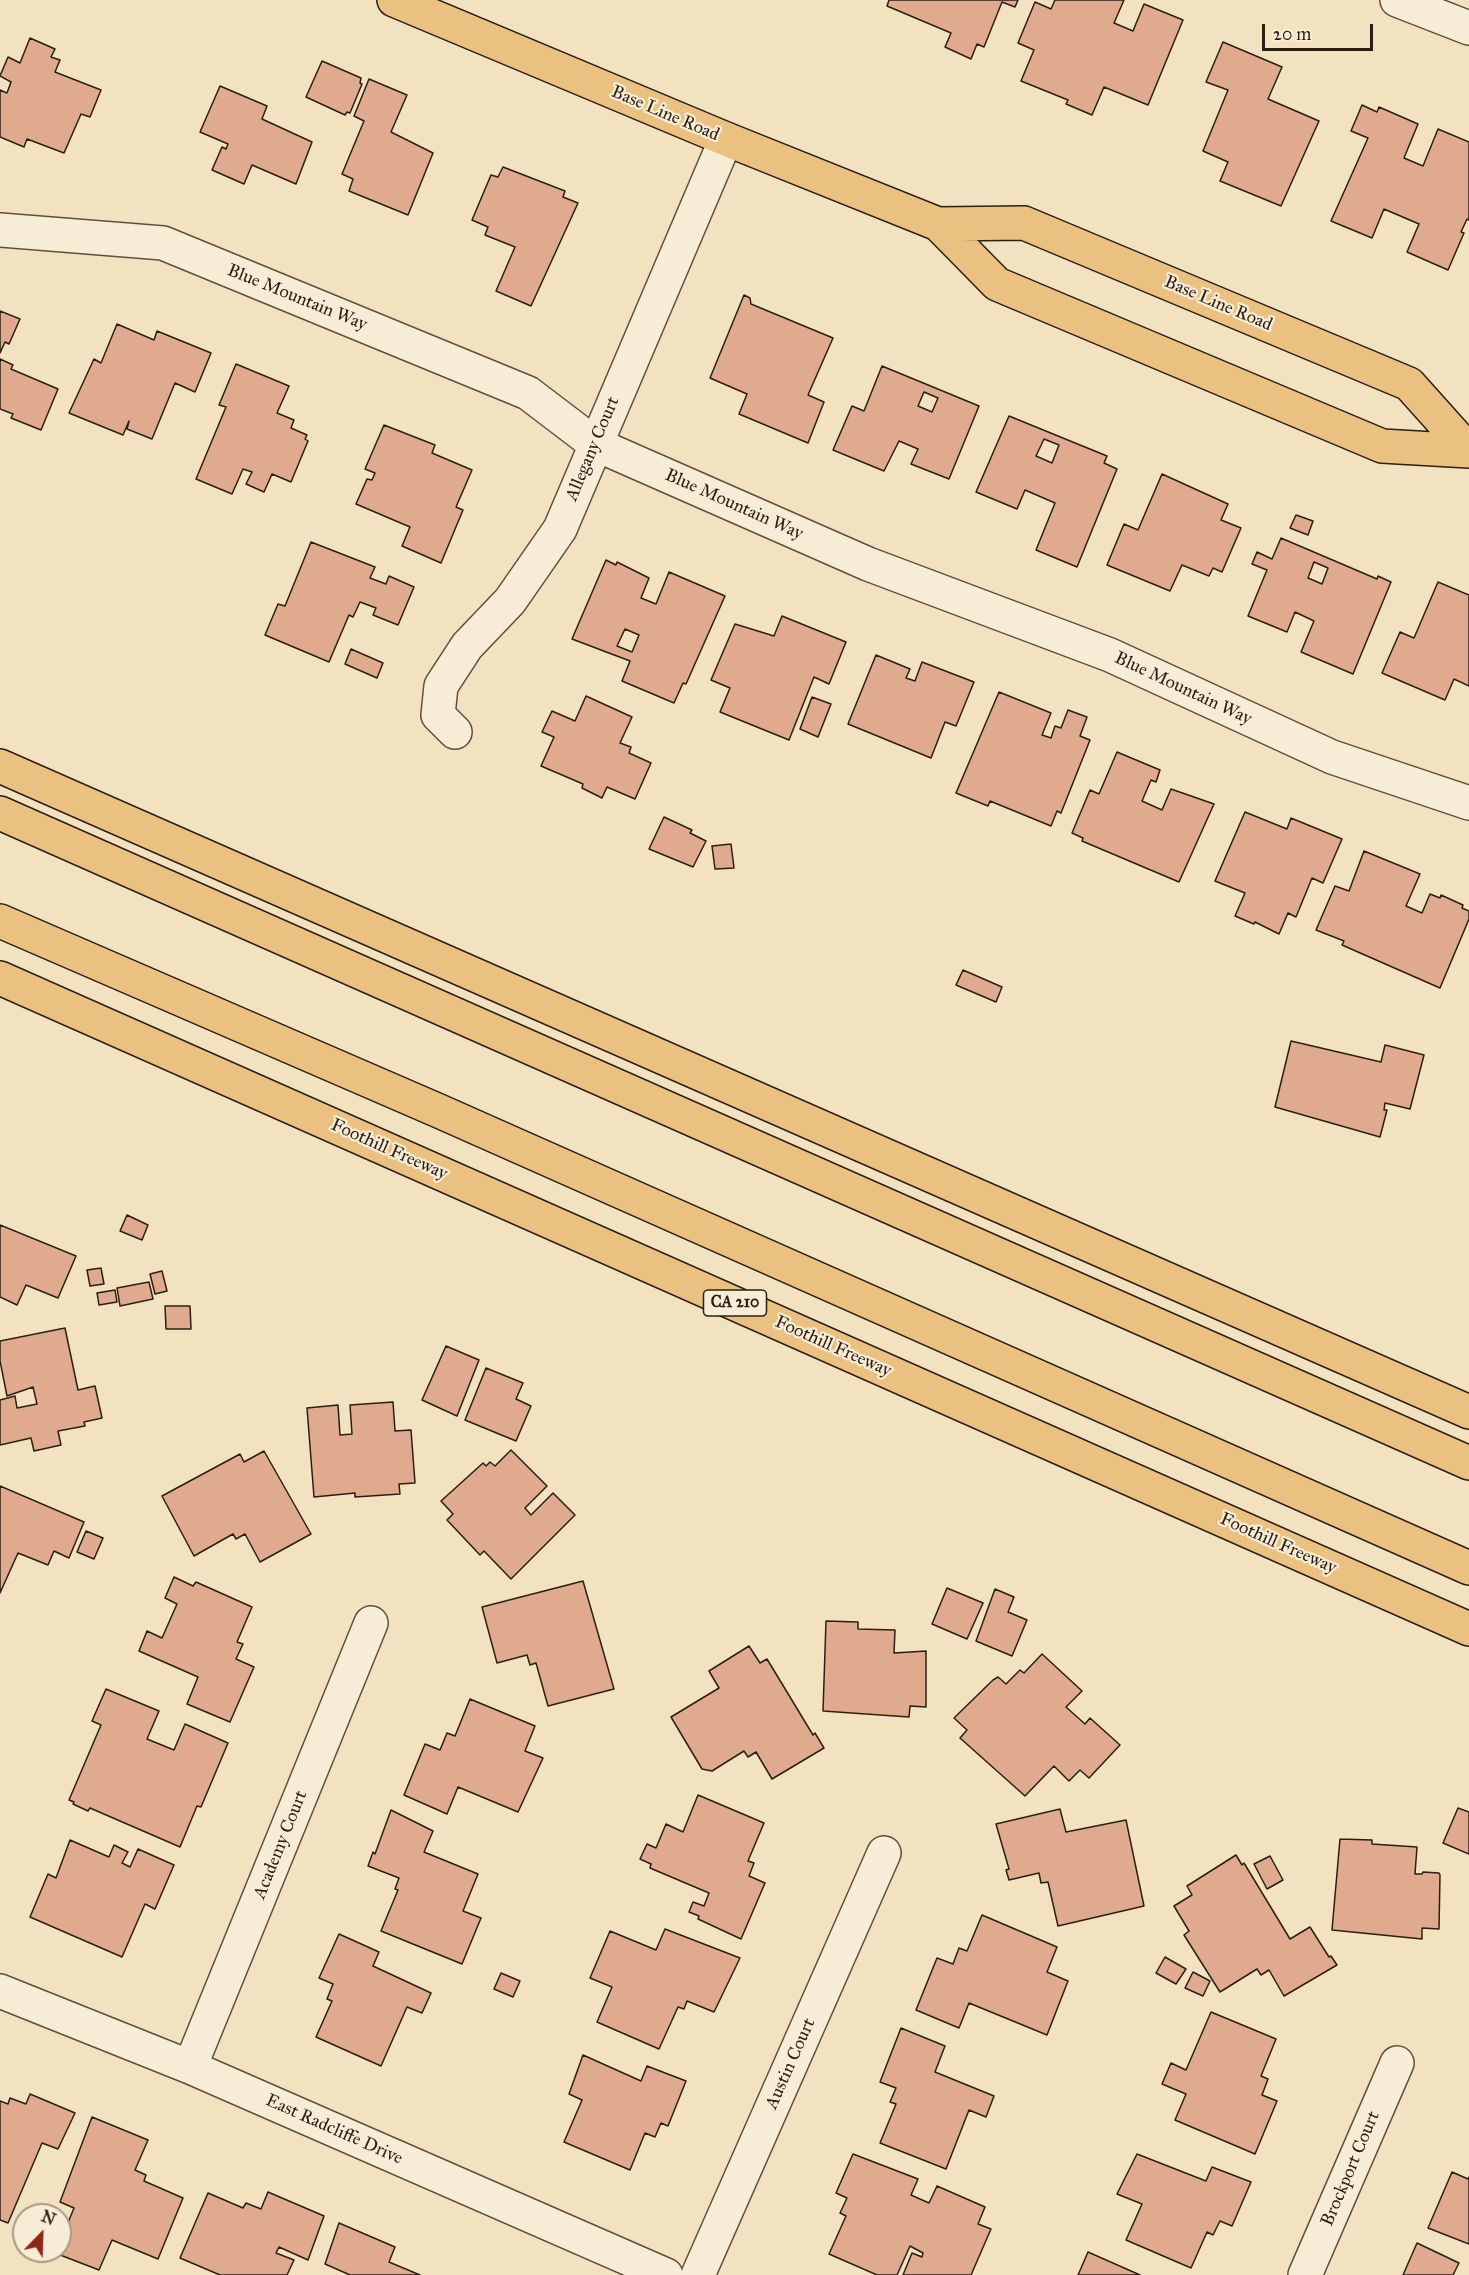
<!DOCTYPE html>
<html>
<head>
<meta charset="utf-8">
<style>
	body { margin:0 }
	#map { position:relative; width:1469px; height:2275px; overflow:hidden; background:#f3e2c0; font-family:"IM FELL Great Primer",serif }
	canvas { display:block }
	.north { position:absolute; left:12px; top:2203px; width:60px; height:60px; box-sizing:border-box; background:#f7ecd6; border:2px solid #a59a88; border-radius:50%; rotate:23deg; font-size:16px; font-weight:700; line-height:24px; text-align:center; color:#2b1f13 }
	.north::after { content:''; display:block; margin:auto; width:21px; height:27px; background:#8f2418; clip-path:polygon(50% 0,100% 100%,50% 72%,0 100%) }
	.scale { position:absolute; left:1262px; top:24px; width:111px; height:27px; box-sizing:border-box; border:3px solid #2b1f13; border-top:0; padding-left:8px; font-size:18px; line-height:21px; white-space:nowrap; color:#2b1f13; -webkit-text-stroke:4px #f7ecd6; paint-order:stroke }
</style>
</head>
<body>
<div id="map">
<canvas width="1469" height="2275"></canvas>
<div class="north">N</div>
<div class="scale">20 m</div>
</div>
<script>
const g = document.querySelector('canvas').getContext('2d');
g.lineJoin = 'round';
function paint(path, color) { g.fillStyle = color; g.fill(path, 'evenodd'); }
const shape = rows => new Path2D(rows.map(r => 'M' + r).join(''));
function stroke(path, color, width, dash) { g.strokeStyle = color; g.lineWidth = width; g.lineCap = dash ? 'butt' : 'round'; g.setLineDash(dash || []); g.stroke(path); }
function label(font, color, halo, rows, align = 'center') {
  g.font = font + ' "IM FELL Great Primer",serif'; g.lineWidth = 4.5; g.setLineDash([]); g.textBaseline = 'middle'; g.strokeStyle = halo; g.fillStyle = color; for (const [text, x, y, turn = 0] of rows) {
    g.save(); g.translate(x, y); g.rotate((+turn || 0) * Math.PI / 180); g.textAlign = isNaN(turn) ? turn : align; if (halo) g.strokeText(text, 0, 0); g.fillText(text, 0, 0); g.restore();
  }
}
const building = shape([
	[889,0,1018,0,1015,7,1002,2,984,47,977,44,971,59,945,47,951,33,887,6,889,0],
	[1055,0,1124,0,1114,23,1133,31,1144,4,1183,20,1148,105,1104,87,1092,115,1066,104,1068,100,1021,81,1034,50,1018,43,1035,2,1051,9,1055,0],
	[30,38,55,49,51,57,60,60,55,72,101,90,90,117,81,114,64,153,27,139,24,147,0,137,0,90,7,93,11,82,0,76,8,57,20,63,30,38],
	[1223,42,1282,67,1268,99,1319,121,1281,206,1220,181,1228,162,1203,151,1228,90,1206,82,1223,42],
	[322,61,361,78,360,83,362,84,350,113,347,112,345,115,306,97,322,61],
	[369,79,407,95,391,132,433,153,408,215,349,191,353,179,342,174,364,121,354,116,369,79],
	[220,86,267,106,262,119,312,142,296,184,252,165,244,184,212,170,222,147,226,149,228,144,200,132,220,86],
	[1362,105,1377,112,1379,107,1418,124,1404,158,1423,166,1438,129,1469,142,1469,220,1467,219,1461,232,1464,233,1448,270,1407,252,1419,224,1384,209,1372,238,1331,221,1368,138,1351,131,1362,105],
	[503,167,565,191,563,197,578,203,531,306,496,291,515,247,485,235,488,227,472,220,491,175,498,177,503,167],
	[744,295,750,298,751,304,833,338,808,395,824,402,808,443,739,414,747,394,710,378,744,295],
	[0,311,20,319,9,344,5,342,0,353,0,311],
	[117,324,154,340,157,331,211,353,195,392,175,383,152,439,127,429,129,421,123,435,69,413,94,359,101,363,117,324],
	[0,359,13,365,11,369,58,389,41,430,11,418,13,414,0,409,0,359],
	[236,364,289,386,277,413,294,420,291,428,307,435,305,439,308,441,291,482,272,474,264,492,246,484,252,472,243,469,232,494,196,479,226,407,219,405,236,364],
	[882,366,979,406,949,479,911,464,918,449,899,441,884,471,833,450,852,406,864,411,882,366],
	[924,392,938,398,932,412,918,406,924,392],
	[1009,416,1107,456,1104,463,1117,469,1077,567,1036,550,1055,503,1025,490,1017,509,976,492,1009,416],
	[1044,439,1059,445,1052,463,1036,456,1044,439],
	[384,425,435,445,432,453,472,470,456,507,463,510,441,563,402,546,410,527,356,504,367,479,372,480,375,473,365,469,384,425],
	[1162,474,1228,504,1221,520,1241,528,1222,572,1213,568,1209,576,1182,565,1170,591,1107,565,1124,524,1138,530,1162,474],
	[1296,515,1313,521,1308,535,1290,528,1296,515],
	[1281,538,1377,579,1378,576,1391,582,1353,674,1301,652,1314,621,1295,612,1287,632,1248,616,1267,570,1252,564,1257,552,1272,559,1281,538],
	[1314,562,1328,568,1322,584,1308,578,1314,562],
	[311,542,375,567,370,578,386,584,389,576,414,587,398,625,373,615,376,608,360,602,353,617,349,615,329,662,265,635,278,604,285,606,311,542],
	[606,560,616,565,617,562,649,578,641,598,656,604,669,572,725,596,686,684,683,683,674,703,622,681,630,661,572,639,606,560],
	[625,629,639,635,632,652,617,646,625,629],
	[1438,582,1469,595,1469,686,1454,679,1445,700,1382,673,1400,632,1414,638,1438,582],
	[782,616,846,642,829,684,814,677,789,740,720,712,730,688,711,680,735,624,774,636,782,616],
	[351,649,383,663,377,678,345,664,351,649],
	[876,655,910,669,906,678,915,681,922,662,974,682,956,726,945,722,931,758,848,724,876,655],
	[999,692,1051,713,1042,735,1051,738,1055,726,1061,728,1068,710,1087,717,1080,736,1090,740,1061,813,1057,811,1051,826,990,801,988,806,956,793,999,692],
	[586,696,632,717,620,743,631,747,629,753,651,763,635,799,607,787,602,798,582,788,583,784,541,766,554,737,542,732,552,711,575,721,586,696],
	[812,697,831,704,818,737,800,729,812,697],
	[1117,752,1160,770,1156,782,1151,780,1142,801,1162,810,1171,789,1214,804,1179,882,1082,841,1083,838,1072,833,1090,790,1099,794,1117,752],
	[1245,812,1287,829,1291,818,1342,839,1323,883,1312,878,1296,917,1288,913,1279,934,1255,922,1254,924,1235,916,1245,893,1215,881,1245,812],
	[664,817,692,830,690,833,706,841,693,867,649,849,664,817],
	[731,844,734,868,715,869,712,846,731,844],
	[1364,851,1420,874,1406,906,1422,913,1430,894,1440,898,1441,895,1463,905,1462,908,1469,911,1469,919,1440,988,1342,945,1344,941,1316,930,1335,886,1349,891,1364,851],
	[963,970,1002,987,996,1002,956,985,963,970],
	[1291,1041,1381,1062,1385,1045,1424,1055,1410,1109,1385,1103,1384,1110,1387,1110,1380,1137,1275,1107,1291,1041],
	[127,1215,148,1225,142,1240,120,1231,127,1215],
	[0,1225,76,1256,58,1298,26,1285,17,1305,0,1297,0,1225],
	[101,1268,104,1284,90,1286,87,1270,101,1268],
	[162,1271,167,1291,155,1294,150,1274,162,1271],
	[149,1282,153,1299,120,1306,117,1288,149,1282],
	[115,1290,117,1302,99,1305,97,1293,115,1290],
	[165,1306,190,1306,191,1329,166,1329,165,1306],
	[65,1328,78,1390,95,1386,102,1418,84,1422,85,1426,58,1431,61,1445,34,1451,31,1438,0,1445,0,1400,15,1396,17,1408,37,1404,33,1387,7,1396,0,1361,0,1341,65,1328],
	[446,1346,479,1360,457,1416,422,1400,446,1346],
	[486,1368,523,1383,516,1399,531,1406,516,1441,465,1420,486,1368],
	[393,1402,395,1431,411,1430,415,1483,399,1484,400,1494,355,1497,355,1493,314,1497,307,1408,338,1405,340,1435,352,1434,350,1405,393,1402],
	[511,1450,547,1486,525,1508,531,1515,553,1493,575,1515,511,1579,484,1551,480,1555,447,1520,453,1514,441,1501,483,1463,486,1466,490,1462,495,1466,511,1450],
	[264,1451,311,1534,260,1562,245,1534,236,1539,233,1534,194,1556,162,1496,240,1454,244,1462,264,1451],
	[0,1486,84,1522,69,1558,54,1551,48,1565,18,1553,0,1593,0,1486],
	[86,1531,103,1538,94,1559,77,1552,86,1531],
	[174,1577,193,1586,196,1582,252,1607,237,1642,243,1644,236,1659,254,1667,230,1722,187,1704,198,1677,139,1651,147,1631,162,1638,177,1604,165,1598,174,1577],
	[583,1581,614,1689,548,1706,536,1663,530,1665,527,1655,497,1663,482,1607,583,1581],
	[947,1588,983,1603,967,1639,932,1624,947,1588],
	[995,1589,1014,1597,1008,1612,1027,1620,1012,1656,976,1641,995,1589],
	[826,1621,858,1622,858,1629,895,1630,894,1653,926,1651,926,1707,910,1706,909,1717,823,1711,826,1621],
	[749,1646,760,1663,767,1659,813,1735,815,1733,824,1748,772,1779,756,1752,748,1757,744,1751,712,1771,702,1769,671,1717,719,1688,709,1671,749,1646],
	[1042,1654,1082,1691,1066,1707,1085,1724,1090,1718,1120,1745,1089,1778,1080,1770,1069,1781,1054,1766,1025,1796,960,1738,967,1730,954,1718,993,1680,998,1677,1006,1684,1020,1670,1024,1673,1042,1654],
	[106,1689,159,1711,147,1739,174,1750,185,1724,228,1743,201,1807,197,1806,180,1847,90,1808,88,1811,73,1804,74,1802,69,1800,101,1725,92,1721,106,1689],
	[470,1699,535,1726,525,1751,543,1758,518,1812,458,1787,447,1814,404,1795,425,1744,440,1750,447,1733,455,1736,470,1699],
	[698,1795,764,1823,748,1861,754,1863,749,1876,765,1883,741,1939,698,1919,699,1916,689,1912,693,1902,704,1906,709,1893,650,1868,651,1864,640,1859,647,1844,656,1848,666,1824,683,1832,698,1795],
	[1458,1808,1469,1812,1469,1854,1443,1843,1458,1808],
	[1060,1809,1066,1832,1126,1820,1144,1906,1058,1926,1048,1882,1041,1883,1039,1873,1009,1880,1006,1870,1009,1869,996,1824,1060,1809],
	[391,1810,433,1831,424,1852,478,1874,463,1911,481,1918,462,1964,381,1931,398,1890,395,1889,399,1878,368,1866,373,1852,375,1854,391,1810],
	[1340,1839,1372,1840,1372,1844,1417,1847,1415,1874,1422,1874,1423,1872,1439,1873,1440,1875,1439,1929,1422,1928,1422,1939,1332,1930,1340,1839],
	[70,1840,109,1857,114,1845,128,1852,122,1863,130,1867,138,1849,174,1865,155,1909,145,1904,122,1957,30,1917,48,1874,56,1878,70,1840],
	[1236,1855,1242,1865,1244,1863,1290,1939,1310,1927,1329,1957,1331,1956,1337,1965,1284,1996,1269,1970,1261,1975,1257,1969,1220,1992,1184,1935,1189,1931,1174,1906,1192,1895,1187,1886,1236,1855],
	[1270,1856,1283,1880,1267,1889,1254,1864,1270,1856],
	[982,1915,1057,1947,1047,1972,1068,1981,1047,2035,969,2003,959,2028,916,2010,937,1958,953,1964,959,1948,967,1951,982,1915],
	[665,1929,740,1958,714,2012,687,2001,684,2009,678,2007,659,2049,597,2022,612,1987,590,1978,610,1931,656,1950,665,1929],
	[339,1934,379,1952,373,1966,431,1993,422,2013,407,2007,381,2066,316,2037,332,2001,327,1999,333,1984,319,1978,339,1934],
	[1165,1957,1186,1969,1176,1984,1156,1973,1165,1957],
	[1193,1972,1210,1981,1203,1996,1185,1988,1193,1972],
	[501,1973,520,1981,513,1997,494,1989,501,1973],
	[1211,2012,1276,2039,1261,2076,1268,2079,1262,2095,1277,2101,1255,2154,1175,2120,1186,2094,1162,2084,1171,2063,1186,2070,1211,2012],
	[901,2028,945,2046,935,2072,994,2096,986,2117,969,2110,946,2169,880,2143,896,2104,890,2102,896,2088,880,2082,901,2028],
	[583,2055,641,2081,647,2066,686,2081,668,2126,661,2123,655,2137,645,2133,630,2170,564,2142,582,2100,569,2094,583,2055],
	[30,2094,75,2113,58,2149,42,2143,8,2223,0,2220,0,2101,8,2104,10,2098,26,2104,30,2094],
	[92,2117,148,2140,135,2170,146,2175,144,2181,183,2198,158,2259,112,2240,99,2270,55,2253,60,2251,60,2242,74,2208,60,2202,92,2117],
	[853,2154,918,2179,911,2195,929,2203,937,2186,985,2207,978,2224,991,2229,971,2275,903,2275,912,2253,922,2257,923,2253,910,2246,897,2275,877,2275,829,2254,846,2216,840,2213,847,2198,836,2193,853,2154],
	[1137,2154,1206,2181,1212,2167,1251,2182,1232,2226,1220,2221,1213,2235,1207,2232,1191,2268,1126,2240,1142,2204,1117,2194,1137,2154],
	[1452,2172,1468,2179,1469,2177,1469,2244,1428,2228,1452,2172],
	[268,2192,324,2216,308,2260,279,2247,276,2253,294,2260,287,2275,220,2275,180,2258,208,2193,243,2208,246,2203,261,2209,268,2192],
	[339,2223,395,2247,389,2262,420,2275,350,2275,325,2264,339,2223],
	[1417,2243,1459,2263,1453,2275,1403,2275,1417,2243],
	[1088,2252,1140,2275,1078,2275,1088,2252]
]);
const minor = shape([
	[1397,0,1469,28],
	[0,230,163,243,528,393,595,444,868,564,1110,655,1332,757,1469,803],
	[455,732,438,715,441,686,467,646,510,601,560,529,726,139],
	[0,1991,190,2067,666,2275],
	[190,2067,371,1623],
	[698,2275,884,1853],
	[1305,2275,1397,2063]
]);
const primary = shape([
	[394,0,726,139,938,224,1024,223,1409,384,1469,451],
	[938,224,997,284,1382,446,1469,451]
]);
const motorway = shape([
	[0,766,1469,1412],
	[0,813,1469,1463],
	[0,921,439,1111,1469,1568],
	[0,978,1469,1629]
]);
const shields = [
	[735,1303,63]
];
const shieldNames = [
	["CA 210",735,1303]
];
const streetNames = [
	["Base Line Road",665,114,23],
	["Blue Mountain Way",297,298,22],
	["Base Line Road",1218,304,23],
	["Allegany Court",593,449,-67],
	["Blue Mountain Way",734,505,24],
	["Blue Mountain Way",1183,689,25],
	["Foothill Freeway",389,1150,24],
	["Foothill Freeway",833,1347,24],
	["Foothill Freeway",1278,1544,24],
	["Academy Court",281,1845,-68],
	["Austin Court",791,2064,-66],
	["East Radcliffe Drive",334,2130,24],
	["Brockport Court",1351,2169,-67]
];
paint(building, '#e0aa8e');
stroke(building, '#2b1f13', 1.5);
stroke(minor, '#5d503e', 36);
stroke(primary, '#2b1f13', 36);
stroke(motorway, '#2b1f13', 36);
stroke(minor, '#f7ecd6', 33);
stroke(primary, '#eac180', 33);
stroke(motorway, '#eac180', 33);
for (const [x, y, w] of shields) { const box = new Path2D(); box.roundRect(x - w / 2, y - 13, w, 26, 4.5); g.fillStyle = '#f7ecd6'; g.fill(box); stroke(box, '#2b1f13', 1.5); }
label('bold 16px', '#2b1f13', null, shieldNames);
label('18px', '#2b1f13', '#f7ecd6', streetNames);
</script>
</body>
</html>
